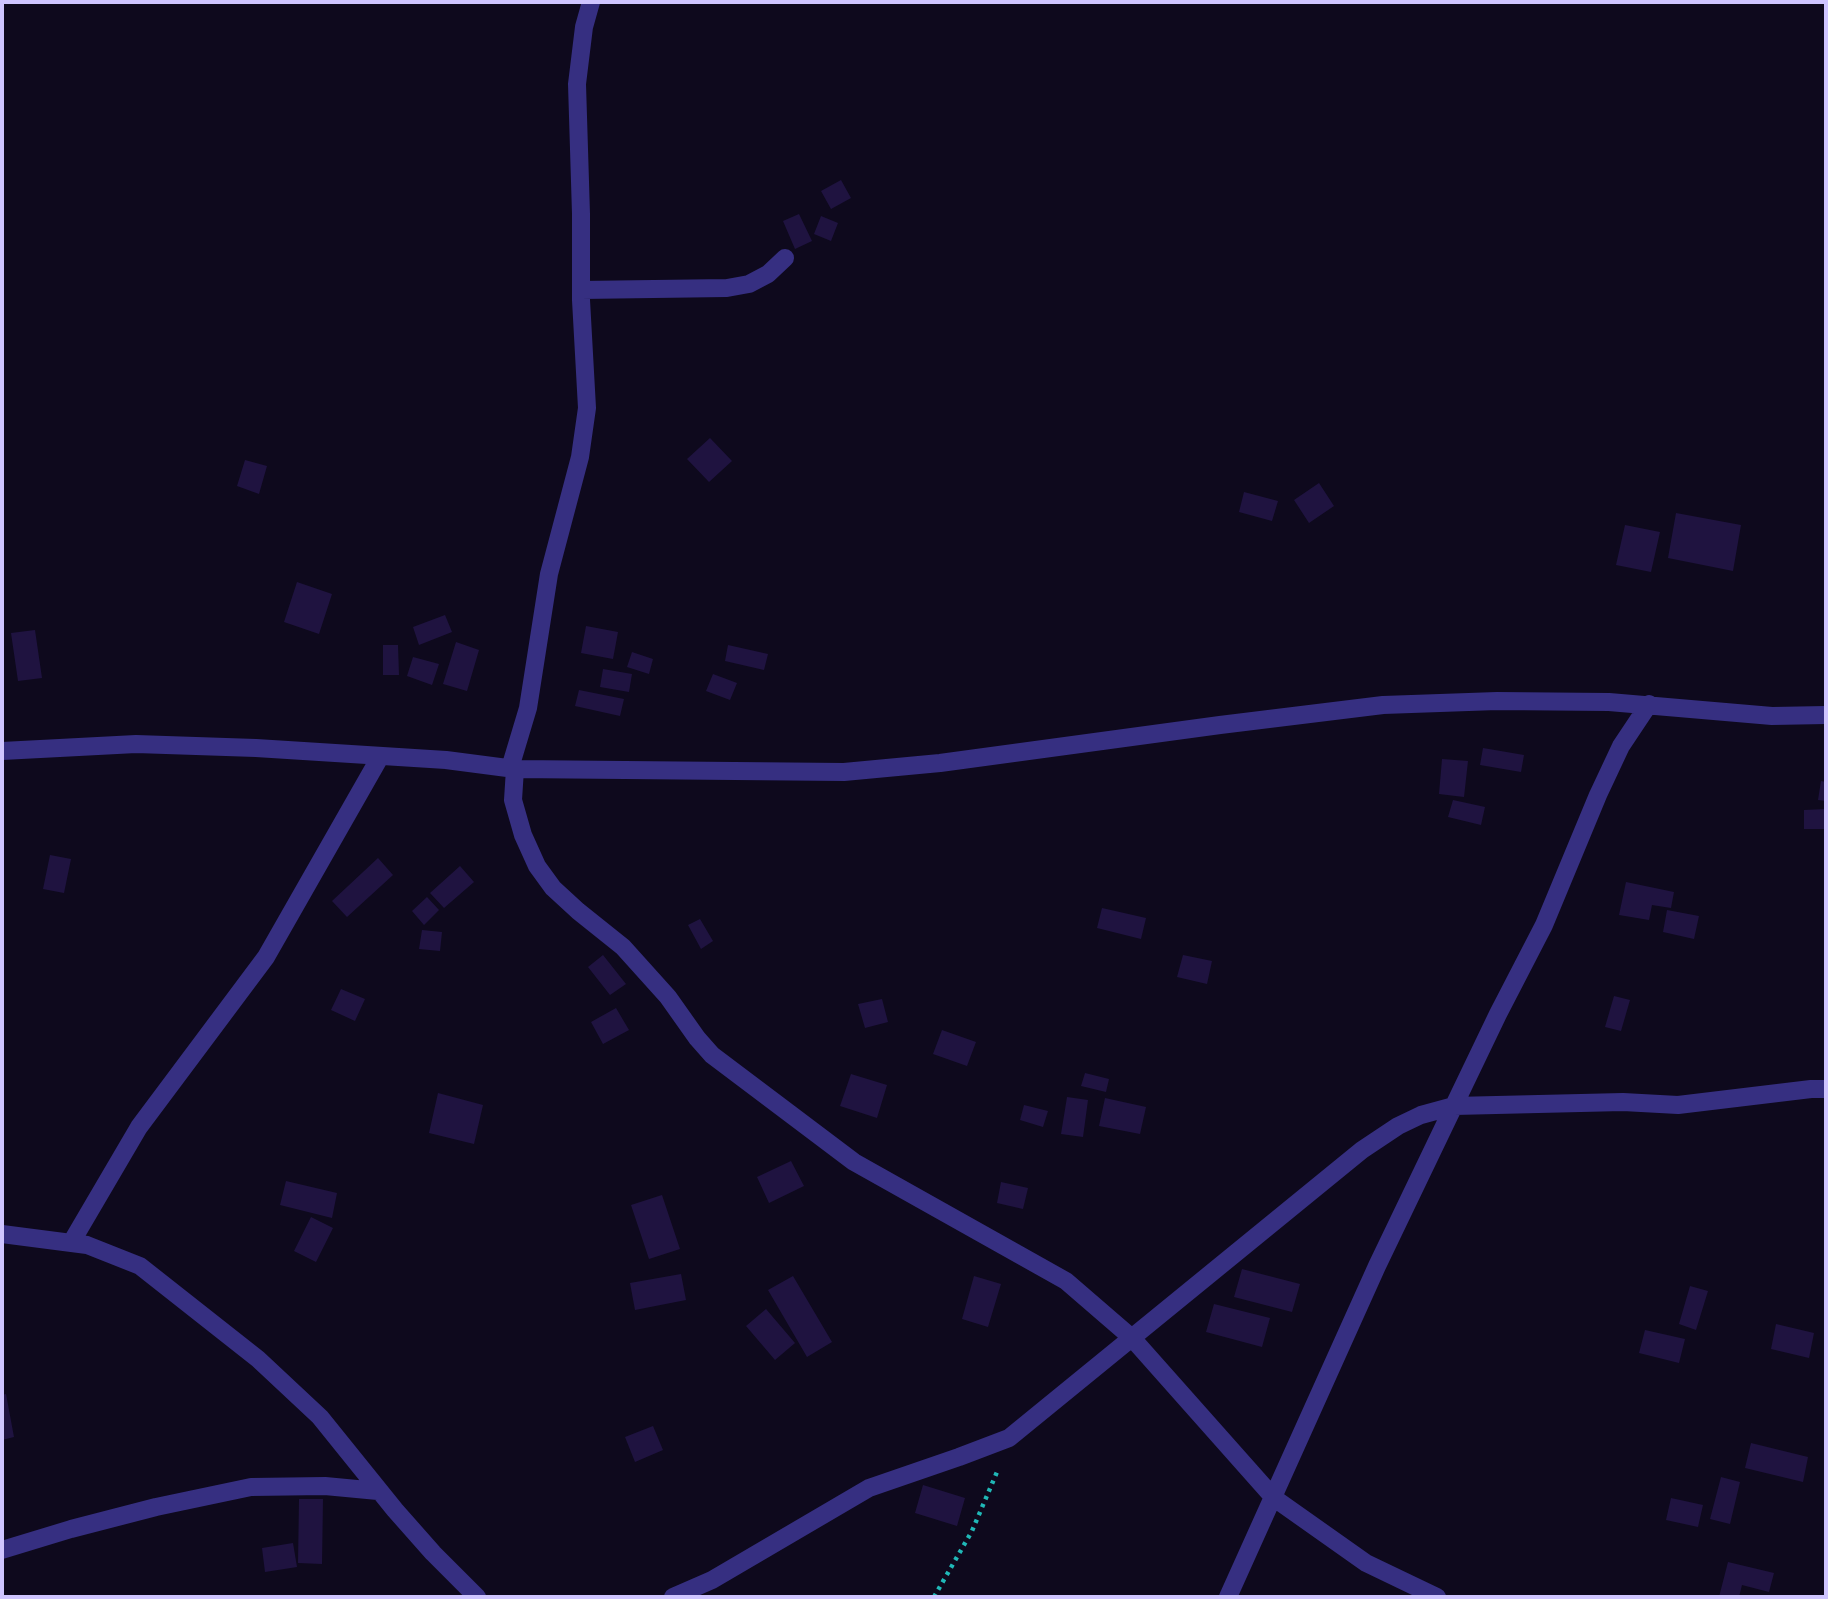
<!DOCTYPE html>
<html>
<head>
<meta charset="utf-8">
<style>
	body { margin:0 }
	#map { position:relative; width:1828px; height:1599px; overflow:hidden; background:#0e091d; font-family:"Public Sans",sans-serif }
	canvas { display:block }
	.frame { position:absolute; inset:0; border:4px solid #cfc5ff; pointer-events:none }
</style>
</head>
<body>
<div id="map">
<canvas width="1828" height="1599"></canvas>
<div class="frame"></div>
</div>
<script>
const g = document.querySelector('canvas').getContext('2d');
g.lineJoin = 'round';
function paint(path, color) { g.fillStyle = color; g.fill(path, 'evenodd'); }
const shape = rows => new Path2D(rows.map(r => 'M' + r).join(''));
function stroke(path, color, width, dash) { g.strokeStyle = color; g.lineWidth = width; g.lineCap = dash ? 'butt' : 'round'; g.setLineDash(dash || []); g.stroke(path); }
const building = shape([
	[841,180,851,198,831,209,821,191],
	[799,214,812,241,795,249,783,221],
	[821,216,838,223,831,241,814,234],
	[710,438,732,461,709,482,687,459],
	[245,460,267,466,259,494,237,486],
	[1319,483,1334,506,1309,523,1294,500],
	[1244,492,1278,501,1272,521,1239,512],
	[1676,513,1741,525,1733,571,1668,558],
	[1625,525,1660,532,1651,572,1616,565],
	[297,582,332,594,319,634,284,622],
	[445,615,452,632,419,645,413,627],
	[586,626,618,632,613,659,581,653],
	[35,630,42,678,18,681,11,633],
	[456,642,479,650,467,691,443,684],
	[383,645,398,645,399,675,383,675],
	[728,645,768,654,764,670,725,661],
	[632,652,653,659,649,674,627,667],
	[413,657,439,664,432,685,407,676],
	[603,669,632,674,629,692,600,687],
	[713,674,737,683,730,700,706,691],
	[579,690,624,699,620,716,575,706],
	[1483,748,1524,755,1521,772,1480,765],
	[1442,759,1468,761,1464,797,1439,794],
	[1821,781,1826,782,1826,801,1818,800],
	[1453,800,1485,807,1481,825,1448,817],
	[1826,809,1826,829,1804,829,1804,810],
	[50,855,71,859,64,893,43,889],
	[378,858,393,875,347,917,332,901],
	[460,866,474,882,444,908,430,893],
	[1626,882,1674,892,1671,908,1652,905,1649,920,1619,915],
	[427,897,439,910,424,925,412,911],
	[1102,908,1146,918,1141,939,1097,928],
	[1667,910,1699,916,1694,939,1663,932],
	[700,919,713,941,701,949,688,925],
	[422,930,442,932,440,951,419,949],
	[603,955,626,984,610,995,588,967],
	[1183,955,1212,961,1207,984,1177,977],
	[341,989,365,999,355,1021,331,1010],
	[1614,996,1630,1000,1621,1031,1605,1027],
	[882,999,888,1022,865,1028,858,1004],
	[616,1008,629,1030,603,1044,591,1022],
	[942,1030,976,1042,967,1066,933,1054],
	[1085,1073,1109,1079,1106,1092,1081,1086],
	[851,1074,887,1085,877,1118,840,1106],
	[438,1093,483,1105,474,1144,429,1133],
	[1067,1097,1088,1100,1083,1137,1061,1134],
	[1105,1098,1146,1107,1140,1134,1099,1126],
	[1024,1105,1048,1111,1043,1127,1020,1120],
	[791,1161,804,1186,769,1203,757,1177],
	[286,1181,337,1193,332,1218,280,1205],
	[1001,1182,1028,1188,1023,1209,997,1203],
	[662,1195,680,1249,649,1259,631,1205],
	[311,1217,333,1228,316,1262,294,1251],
	[1242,1269,1300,1284,1292,1312,1234,1297],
	[681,1274,686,1300,635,1310,630,1283],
	[793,1276,832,1342,807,1357,768,1290],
	[974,1276,1001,1284,988,1327,962,1319],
	[1690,1286,1708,1291,1696,1330,1679,1324],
	[1214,1304,1270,1318,1262,1347,1206,1332],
	[766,1309,795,1343,775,1360,746,1326],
	[1776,1324,1814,1333,1809,1358,1771,1349],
	[1645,1330,1685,1339,1679,1363,1639,1353],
	[6,1394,14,1437,2,1440,2,1395],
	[653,1426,663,1450,635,1462,625,1437],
	[1751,1443,1808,1457,1803,1482,1745,1468],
	[1721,1477,1740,1482,1730,1524,1710,1519],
	[923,1485,965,1498,957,1526,915,1513],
	[1671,1498,1703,1505,1698,1527,1666,1520],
	[299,1499,323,1499,322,1564,298,1563],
	[293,1543,297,1567,265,1572,262,1548],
	[1728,1562,1774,1573,1769,1592,1742,1585,1739,1597,1719,1597]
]);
const path = shape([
	[934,1597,972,1531,997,1472]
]);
const minor = shape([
	[581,290,727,288,749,284,768,274,785,258],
	[2,751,136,744,256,748,446,760,515,769,844,772,940,763,1220,725,1383,705,1497,701,1609,702,1772,716,1826,715],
	[510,768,528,708,549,574,580,457,587,408,581,300,581,214,577,84,584,27,591,2],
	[515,769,513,800,523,835,537,866,553,888,578,911,623,947,668,997,697,1038,712,1055,854,1162,1066,1281,1132,1338,1274,1498,1366,1563,1437,1597],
	[2,1234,87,1245,140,1266,258,1359,320,1417,395,1510,433,1553,477,1597],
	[71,1243,139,1127,266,957,380,757],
	[2,1550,71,1529,156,1507,251,1487,325,1486,378,1491],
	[673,1597,712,1580,869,1488,959,1457,1009,1438,1362,1150,1398,1126,1421,1115,1454,1106,1623,1102,1678,1105,1811,1089,1826,1089],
	[1228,1597,1377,1266,1498,1014,1544,925,1598,795,1621,746,1649,704]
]);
paint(building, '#1f1340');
stroke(path, '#20b8b7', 4.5, [3.5, 5]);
stroke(minor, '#362f81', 18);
</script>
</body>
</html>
